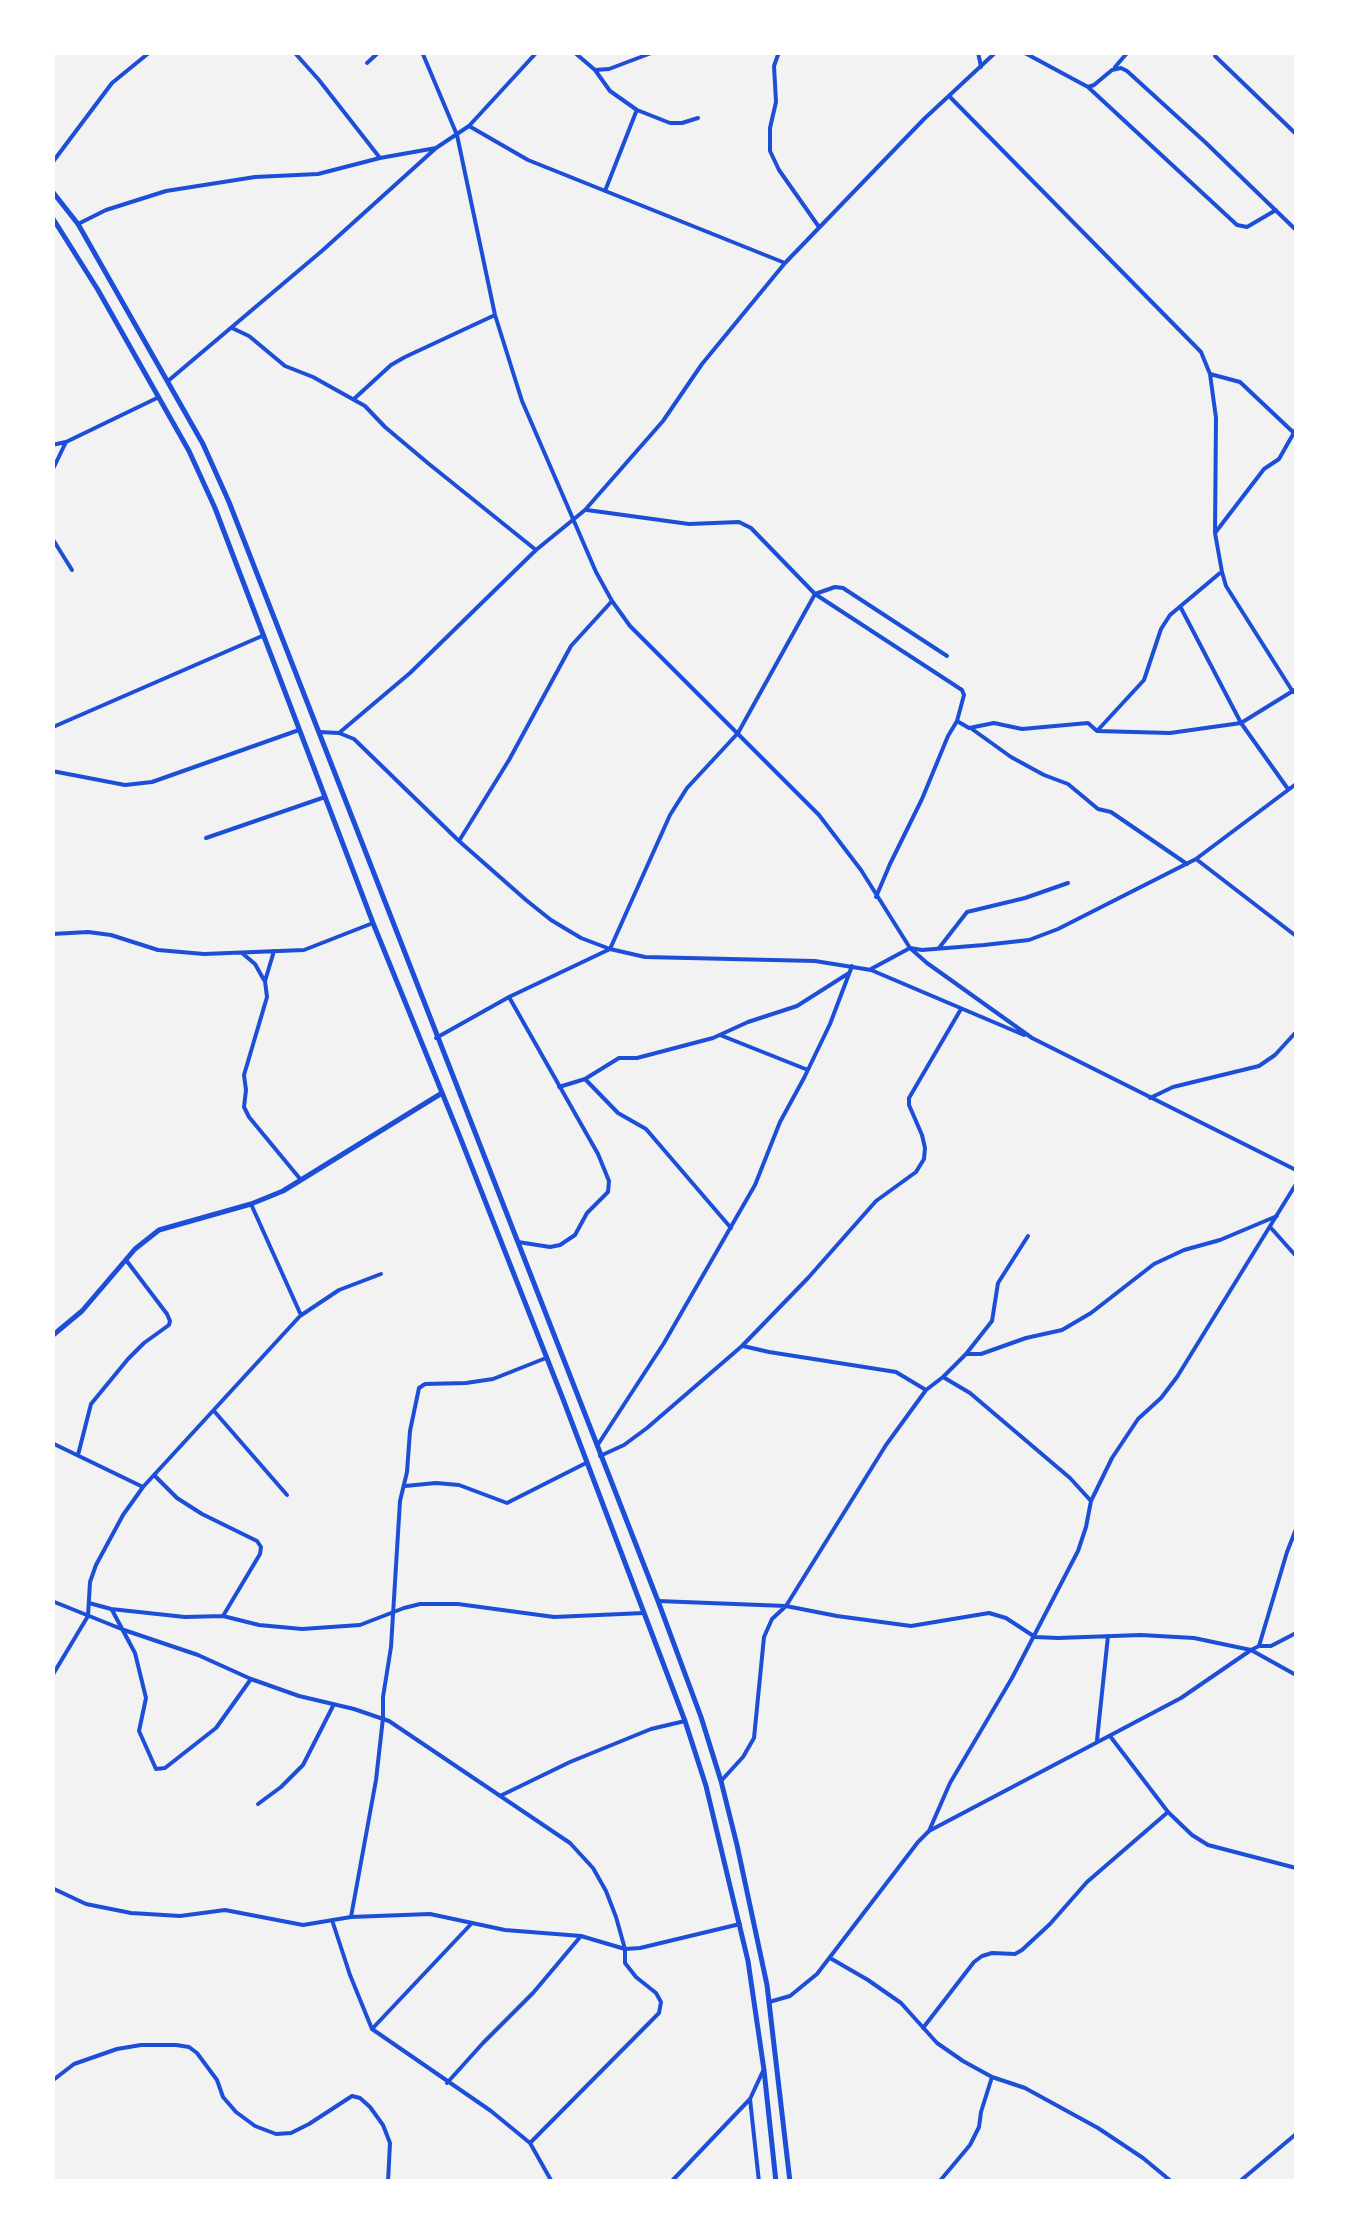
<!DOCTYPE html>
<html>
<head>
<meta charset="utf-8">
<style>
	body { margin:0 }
	#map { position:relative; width:1349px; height:2234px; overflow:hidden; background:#f2f2f2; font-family:Overpass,sans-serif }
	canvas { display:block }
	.frame { position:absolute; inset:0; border:55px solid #fff; pointer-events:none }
</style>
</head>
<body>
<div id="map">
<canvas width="1349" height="2234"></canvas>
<div class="frame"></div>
</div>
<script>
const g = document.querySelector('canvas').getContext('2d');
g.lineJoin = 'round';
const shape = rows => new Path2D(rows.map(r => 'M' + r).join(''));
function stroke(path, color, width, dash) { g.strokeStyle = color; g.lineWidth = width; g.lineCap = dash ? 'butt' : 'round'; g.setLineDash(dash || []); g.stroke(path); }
const minor = shape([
	[294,52,319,80,380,158],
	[422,52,457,135,495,315,522,401,596,572,612,601,630,626,819,815,861,870,910,948,927,963,1032,1038],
	[574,52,595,70,609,69,654,52],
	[779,52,774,66,776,102,770,128,770,151,779,170,819,227],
	[978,52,981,67],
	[1023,52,1088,87,1237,225,1247,227,1276,210],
	[1215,56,1296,134],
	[367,63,379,52],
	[1115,67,1128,52],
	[595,70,610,91,637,110,670,123,682,123,698,118],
	[1088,87,1094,85,1112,70,1121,68,1127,71,1205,142,1296,230],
	[950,97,1201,352,1210,374,1216,418,1215,533,1222,572,1226,586,1293,692],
	[469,126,528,160,785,263],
	[52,163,112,83,150,52],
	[605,191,636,112],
	[78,224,106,210,166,191,255,177,318,174,380,158,436,148],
	[232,328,249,336,285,366,313,377,365,406,385,427,429,464,536,550],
	[1210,374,1240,382,1294,433],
	[168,381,323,250,436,148,469,126,537,52],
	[355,398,391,365,405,357,495,315],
	[52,445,66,442,157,398],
	[52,471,66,442],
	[587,510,689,524,739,522,751,528,815,594,962,690,964,695,957,721,948,736,922,799,890,864,876,897],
	[1215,533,1264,469,1279,459,1296,429],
	[52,538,72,570],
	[1181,608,1241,723,1288,789],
	[957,721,969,728,994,723,1022,729,1088,723,1097,731,1170,733,1241,723,1296,689],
	[53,727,262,636],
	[972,729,1011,757,1044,775,1068,784,1098,809,1111,812,1187,864],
	[1097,731,1144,680,1161,629,1170,615,1220,573],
	[319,732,339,733,354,739,459,841,526,900,551,920,581,938,610,949,645,957,815,961,871,970,1024,1035],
	[339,733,410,673,536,550,585,510,663,421,702,364,785,263,924,119,996,52],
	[52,771,125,785,152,782,299,730],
	[206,838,325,797],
	[459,841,509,760,571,646,612,601],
	[1196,859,1296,936],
	[52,934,88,932,111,935,158,950,204,954,304,950,373,923],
	[939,948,967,912,1025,898,1068,883],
	[274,951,265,981,267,997,244,1075,246,1090,244,1107,249,1117,301,1180],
	[242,953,255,964,264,980],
	[871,969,910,948,922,950,984,945,1029,940,1058,929,1196,859,1296,784],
	[509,997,598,1154,609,1181,608,1192,587,1213,575,1235,560,1245,550,1247,518,1242],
	[720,1035,808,1070],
	[436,1038,509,997,610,949,670,815,687,788,738,733,815,594,835,587,843,588,947,656],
	[1032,1038,1296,1170],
	[585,1079,618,1113,646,1129,731,1228],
	[559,1087,585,1079,619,1058,637,1058,713,1038,748,1022,797,1006,849,973],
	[1150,1098,1173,1087,1259,1066,1275,1055,1296,1032],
	[251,1204,300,1313],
	[1271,1228,1296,1256],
	[743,1346,769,1352,896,1372,926,1390],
	[966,1354,981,1354,1026,1338,1062,1330,1091,1313,1154,1264,1184,1250,1220,1240,1277,1216],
	[943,1377,970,1393,1070,1478,1091,1501],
	[214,1411,287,1495],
	[52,1443,143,1487],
	[597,1446,664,1343,755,1185,780,1122,804,1078,830,1024,852,966],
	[78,1455,91,1404,128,1359,144,1343,169,1325,170,1321,167,1314,126,1260],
	[600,1456,624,1445,647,1428,742,1346,808,1278,876,1201,916,1172,924,1159,925,1148,922,1135,909,1105,909,1098,961,1009],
	[154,1475,177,1498,202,1514,257,1541,261,1547,260,1554,223,1616],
	[405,1486,436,1483,459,1485,507,1503,586,1463],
	[52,1601,124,1630,198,1655,251,1679,299,1696,354,1709,389,1721,570,1843,593,1868,606,1891,616,1917,625,1949,625,1963,636,1977,656,1993,661,2002,659,2013,530,2143],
	[658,1601,786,1606,837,1616,911,1626,989,1613,1006,1618,1035,1637,1058,1638,1141,1635,1194,1638,1251,1650,1296,1675],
	[89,1603,111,1609,185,1617,223,1616,259,1625,302,1629,360,1625,404,1608,420,1604,458,1604,554,1617,644,1613],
	[112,1610,135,1653,146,1698,139,1731,156,1769,165,1768,216,1728,251,1679],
	[1259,1646,1287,1552,1296,1529],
	[52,1676,88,1616,90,1582,96,1565,123,1515,143,1487,300,1316,339,1290,381,1274],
	[1110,1736,1168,1812,1192,1835,1208,1845,1296,1868],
	[1097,1740,1108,1636],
	[721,1781,743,1757,754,1738,764,1637,772,1619,786,1606,886,1445,926,1390,943,1377,966,1354,992,1321,998,1283,1028,1236],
	[500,1796,570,1762,651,1729,685,1721],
	[258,1804,281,1787,303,1765,333,1706],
	[929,1831,950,1783,1012,1678,1078,1551,1086,1527,1091,1501,1112,1458,1138,1419,1161,1398,1177,1377,1296,1184],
	[52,1888,86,1904,131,1913,180,1916,225,1910,303,1925,351,1917,430,1914,505,1930,581,1936,625,1949,640,1948,740,1924],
	[351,1917,376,1780,383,1718,383,1697,391,1647,400,1501,407,1472,410,1431,419,1388,425,1384,466,1383,493,1379,546,1358],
	[332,1920,350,1975,372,2029,491,2111,530,2143,552,2182],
	[830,1958,868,1980,901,2003,937,2043,963,2061,992,2077,1025,2088,1098,2128,1143,2158,1172,2182],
	[769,2002,790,1996,817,1974,918,1842,929,1831,1181,1698,1251,1650,1259,1646,1271,1646,1296,1633],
	[923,2028,974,1962,982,1956,992,1953,1015,1954,1022,1950,1050,1924,1087,1882,1168,1812],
	[372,2029,472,1923],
	[52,2081,74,2064,117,2049,141,2045,176,2045,189,2047,197,2053,217,2080,223,2097,236,2112,255,2126,276,2134,291,2133,309,2124,352,2096,360,2098,370,2107,383,2125,390,2143,388,2182],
	[447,2083,483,2043,533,1993,581,1936],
	[750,2099,759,2182],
	[671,2182,750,2099,763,2071],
	[939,2182,970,2145,979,2127,981,2112,992,2077],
	[1239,2182,1296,2134]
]);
const tertiary = shape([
	[52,191,78,224,203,444,229,502,658,1601,701,1717,721,1781,737,1845,767,1985,790,2182],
	[52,217,98,290,189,451,215,508,373,923,458,1132,563,1399,685,1721,706,1786,748,1961,764,2070,776,2182],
	[52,1336,82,1311,135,1249,159,1230,251,1204,283,1191,442,1093]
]);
stroke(minor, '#1d4ed8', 4);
stroke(tertiary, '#1d4ed8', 5);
</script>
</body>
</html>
